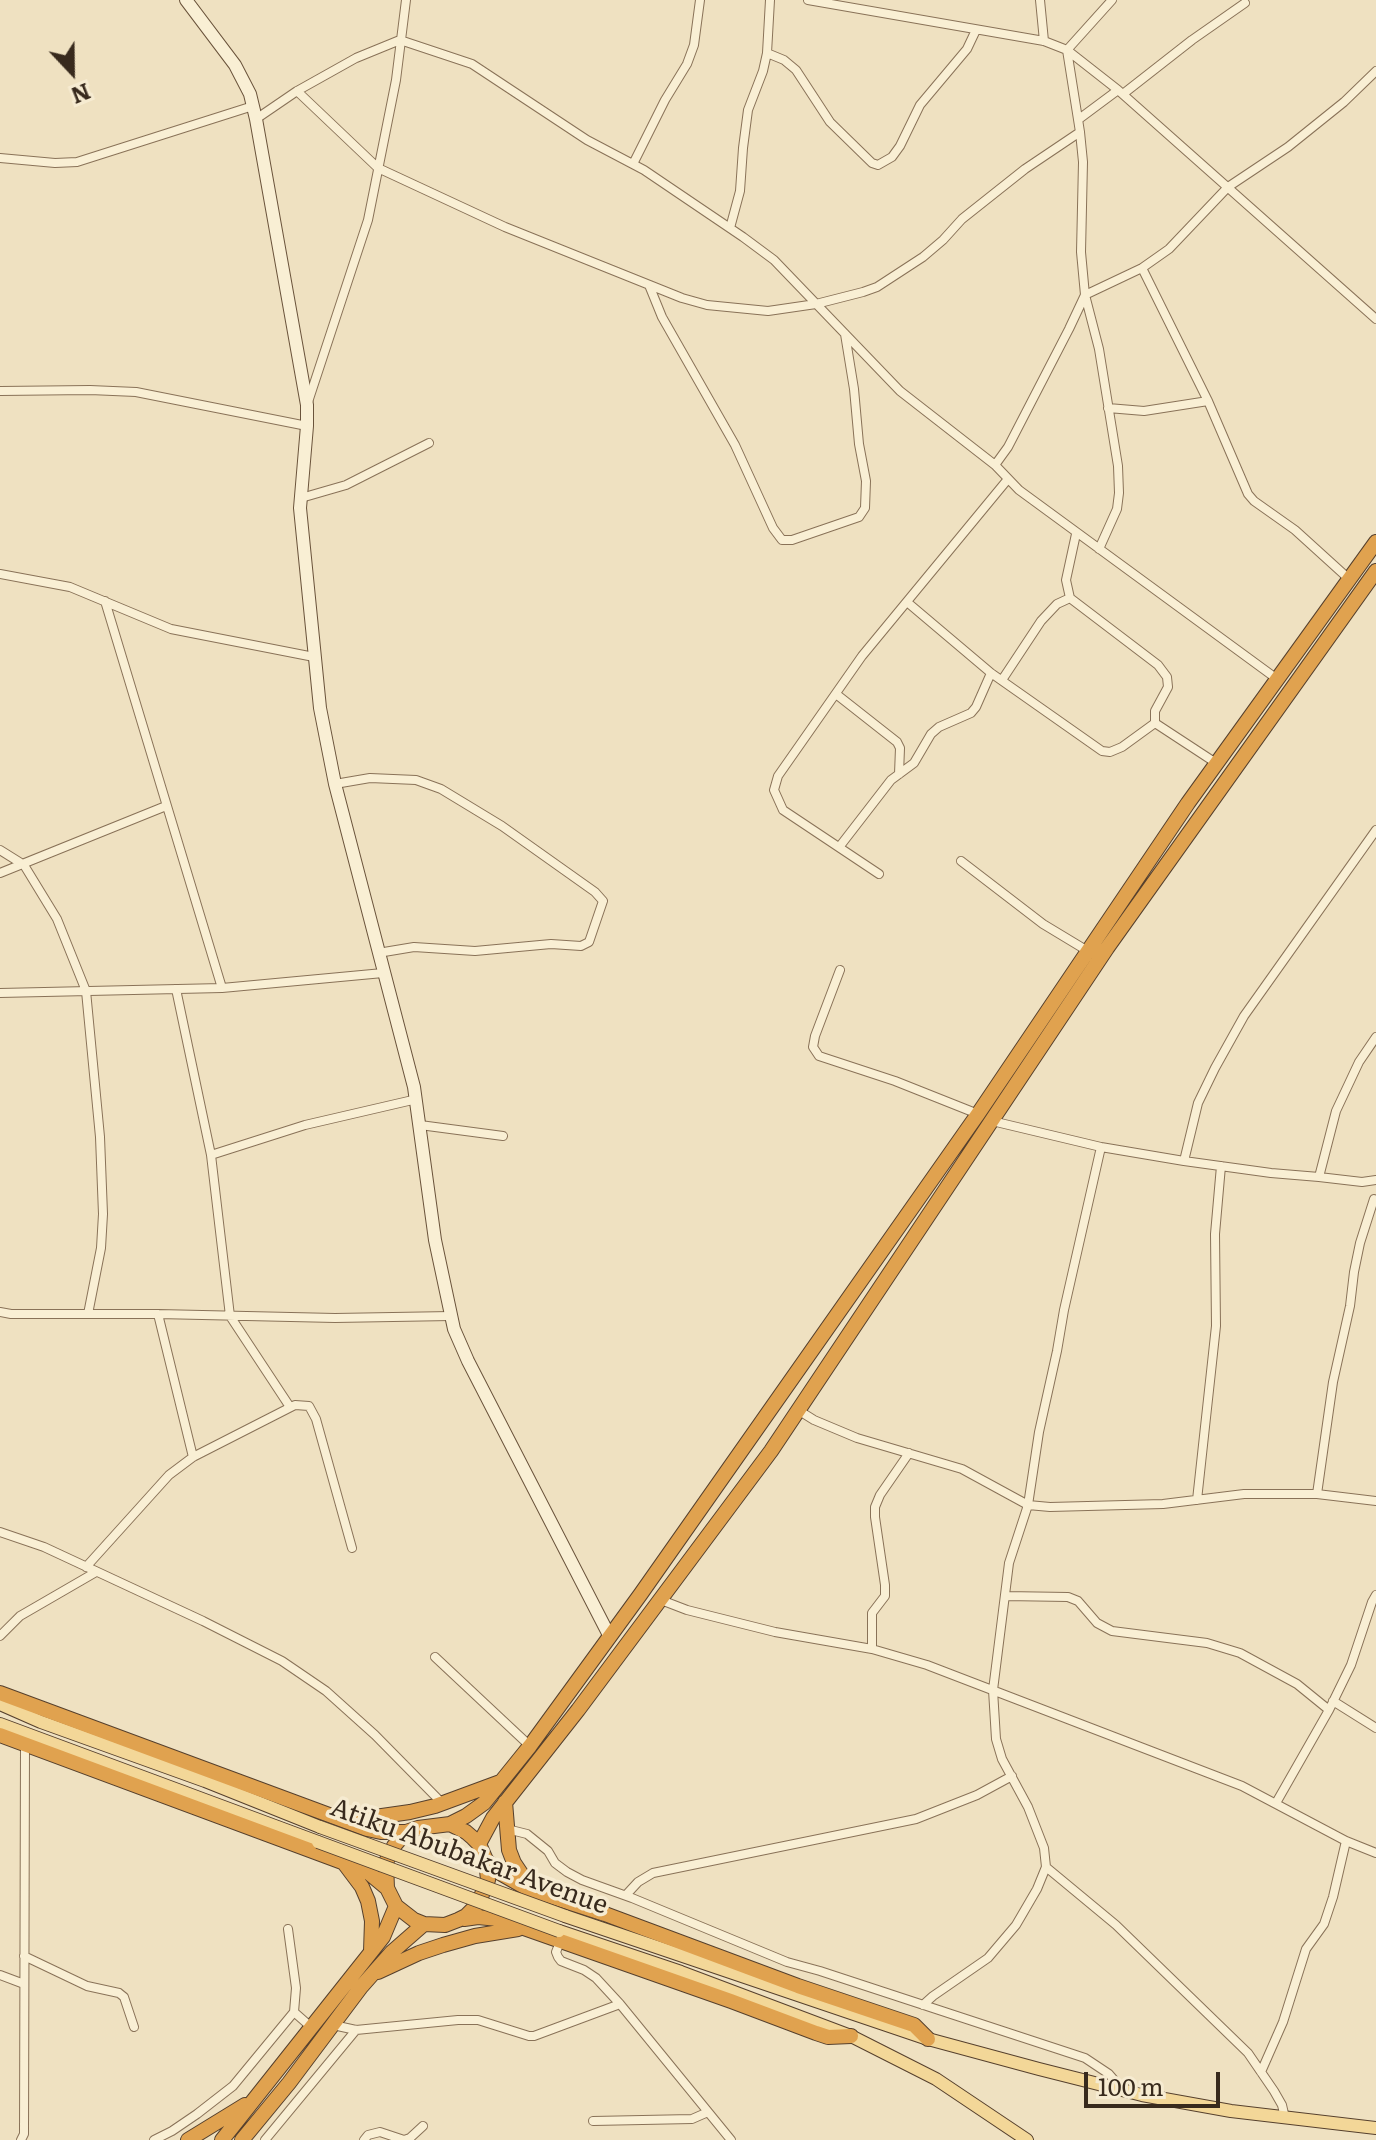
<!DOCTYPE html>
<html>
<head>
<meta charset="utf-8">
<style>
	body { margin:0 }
	#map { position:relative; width:1376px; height:2140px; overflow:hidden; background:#efe1c1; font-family:Literata,serif }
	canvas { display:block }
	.north { position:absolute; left:32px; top:32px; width:80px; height:80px; -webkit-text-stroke:6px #f6ebd1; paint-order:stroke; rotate:158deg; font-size:22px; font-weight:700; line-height:32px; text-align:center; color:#382a1d }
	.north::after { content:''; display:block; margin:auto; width:28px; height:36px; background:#382a1d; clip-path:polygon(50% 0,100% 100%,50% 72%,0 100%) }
	.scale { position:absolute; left:1084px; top:2072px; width:136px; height:36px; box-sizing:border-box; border:4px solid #382a1d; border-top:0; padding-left:10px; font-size:24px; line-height:28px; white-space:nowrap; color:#382a1d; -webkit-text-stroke:6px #f6ebd1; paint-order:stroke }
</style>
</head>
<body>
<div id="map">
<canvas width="1376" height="2140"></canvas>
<div class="north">N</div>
<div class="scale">100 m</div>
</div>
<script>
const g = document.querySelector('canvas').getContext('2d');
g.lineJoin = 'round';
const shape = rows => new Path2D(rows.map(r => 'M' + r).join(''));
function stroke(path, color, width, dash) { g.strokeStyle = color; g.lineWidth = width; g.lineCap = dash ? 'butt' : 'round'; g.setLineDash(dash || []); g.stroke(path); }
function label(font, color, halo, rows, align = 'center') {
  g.font = font + ' Literata,serif'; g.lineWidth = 7; g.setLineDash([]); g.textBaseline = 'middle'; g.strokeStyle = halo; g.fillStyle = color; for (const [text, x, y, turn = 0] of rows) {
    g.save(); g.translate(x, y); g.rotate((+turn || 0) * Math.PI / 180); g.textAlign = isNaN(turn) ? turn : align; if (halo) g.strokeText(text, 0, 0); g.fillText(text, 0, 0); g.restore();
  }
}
const street = shape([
	[808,0,1044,41,1067,50,1118,90,1376,319],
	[1040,0,1044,41],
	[1067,50,1112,0],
	[767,53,784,60,796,70,830,122,872,163,878,165,892,157,900,146,920,105,967,49,976,30],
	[297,91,378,168,505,227,682,298,707,305,768,311,816,304,863,292,877,287,923,257,943,240,962,219,1025,169,1080,132,1067,50],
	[1123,94,1192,40,1245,3],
	[256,119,297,91,356,58,400,40,472,64,587,140,644,170,743,237,774,260,900,391,995,465,1019,490,1277,679],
	[1079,119,1118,90],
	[1080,132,1083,162,1081,252,1085,295,1099,349,1118,466,1119,493,1117,509,1099,549],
	[0,158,55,163,77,162,253,106],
	[633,164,665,100,687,64,694,45,700,0],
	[730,228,740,191,743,148,748,110,763,71,767,53,770,0],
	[1142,268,1208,401,1248,494,1254,501,1295,530,1349,579],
	[649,285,662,317,735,445,773,528,782,540,792,540,859,517,865,508,866,481,859,444,854,389,845,334],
	[0,391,90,390,136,392,307,426],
	[308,402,368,220,396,80,406,0],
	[1108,408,1144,411,1208,401],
	[995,465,1008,447,1069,329,1085,295,1142,268,1169,249,1228,187,1288,147,1344,102,1376,71],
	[301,498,346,485,429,443],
	[0,574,70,587,171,629,314,657],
	[105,601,222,988],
	[907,602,991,673,1102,751,1110,752,1122,747,1155,723,1155,711,1168,687,1167,677,1158,665,1070,598,1066,580,1076,534],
	[1002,680,1041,621,1057,604,1070,598],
	[836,694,897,742,900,748,899,774],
	[1155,723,1216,763],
	[335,784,370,778,416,780,441,789,502,826,595,892,603,901,589,942,581,946,551,944,475,951,414,947,378,953],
	[840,846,891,780,914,763,931,734,939,727,971,713,976,707,991,673],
	[0,850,24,865,57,919,86,991,100,1137,103,1214,101,1248,88,1314],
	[961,861,1043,924,1091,953],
	[0,873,166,806],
	[879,874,783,810,774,790,778,776,862,656,1008,479],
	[840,970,815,1036,813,1047,819,1056,895,1081,978,1114],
	[176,989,211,1155,230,1316,290,1407],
	[0,993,222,988,383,973],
	[992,1121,1101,1147,1184,1161,1271,1173,1319,1177,1362,1182,1376,1180],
	[420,1125,503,1136],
	[211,1155,305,1125,417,1099],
	[1184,1161,1198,1103,1215,1068,1244,1016,1376,830],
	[1319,1177,1336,1111,1359,1062,1376,1037],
	[0,1312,11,1314,158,1314,335,1318,451,1316],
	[158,1314,193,1457],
	[798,1410,814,1420,857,1438,962,1469,1028,1505,1050,1507,1163,1504,1244,1494,1317,1494,1376,1501],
	[1317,1494,1333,1382,1350,1306,1354,1272,1360,1243,1374,1199],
	[1197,1500,1216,1326,1215,1234,1221,1166],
	[0,1532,44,1547,203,1621,282,1661,326,1691,375,1735,442,1803],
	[86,1567,169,1475,193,1457,295,1405,309,1406,316,1419,352,1548],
	[1005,1596,1068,1597,1078,1601,1097,1623,1112,1631,1207,1643,1240,1653,1297,1684,1329,1710],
	[661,1600,687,1610,775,1632,872,1649,927,1665,1242,1786,1346,1841,1376,1853],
	[0,1636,20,1616,96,1572],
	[872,1649,872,1613,885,1596,885,1585,875,1517,875,1507,880,1495,909,1453],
	[435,1657,530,1746],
	[1333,1701,1376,1728],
	[1276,1803,1329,1710,1351,1665,1372,1602,1376,1595],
	[507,1829,527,1834,548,1851,555,1863,567,1872,582,1880,632,1898,787,1962,820,1971,1085,2058,1109,2074,1122,2089],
	[1046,1867,1116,1925,1248,2053,1274,2091,1282,2105,1285,2118],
	[626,1895,638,1882,653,1873,916,1819,977,1795,1012,1776],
	[560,1942,556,1952,558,1957,561,1961,584,1970,596,1978,620,2004,731,2140],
	[24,1956,87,1986,119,1993,124,1997,134,2027],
	[0,1975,24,1984],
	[923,2005,933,1996,988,1958,1016,1925,1037,1889,1046,1867,1044,1848,1028,1807,1002,1759,996,1739,993,1690,1009,1563,1028,1505,1039,1432,1057,1351,1064,1310,1101,1147],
	[294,2012,311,2027],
	[333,2025,356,2030,458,2020,478,2020,529,2036,534,2036,620,2004],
	[1261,2072,1283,2022,1306,1949,1324,1924,1333,1897,1346,1841],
	[593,2121,692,2119,708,2112],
	[21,2140,24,2134,25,1745],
	[154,2140,172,2131,197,2114,233,2086,294,2012,296,1988,288,1929],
	[265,2140,356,2030],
	[364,2140,368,2135,380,2132,404,2140,410,2138,423,2126]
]);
const secondary = shape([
	[186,0,235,65,250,94,256,119,307,405,307,426,300,508,320,708,335,784,414,1087,435,1240,454,1329,468,1361,610,1637]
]);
const primary = shape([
	[0,1704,41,1722,205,1781,320,1827],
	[0,1724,318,1842],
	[565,1916,928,2039,1039,2069,1142,2095,1231,2111,1376,2128],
	[559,1931,681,1972,851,2036,936,2079,1027,2140]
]);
const highway = shape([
	[0,1693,367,1829,381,1832,406,1832],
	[0,1735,350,1865,369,1873,387,1888],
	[505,1802,509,1850,514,1863,532,1890],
	[347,1821,410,1812,435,1806,500,1782],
	[450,1824,466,1816,484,1803,530,1746,640,1595,978,1114,1188,803,1376,542],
	[479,1844,493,1818,578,1710,771,1451,1107,948,1376,571],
	[486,1860,500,1873,528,1889,605,1914,798,1986,914,2025,928,2039],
	[344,1863,362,1887,368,1901,372,1921,371,1951],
	[464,1919,478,1917,498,1919,731,2001,816,2033,828,2037,851,2036],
	[378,1972,419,1953,443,1945,475,1936,518,1929],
	[188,2140,245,2105],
	[222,2140,383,1937,396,1906],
	[242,2140,289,2083,361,1987,392,1952,424,1924,445,1925,458,1920,466,1916,478,1904,488,1880,486,1860,479,1844,473,1838,466,1832,450,1824,418,1828,406,1832,394,1846,386,1862,387,1888,396,1906,414,1920,424,1924]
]);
const primaryBridge = shape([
	[320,1827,565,1916],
	[318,1842,559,1931]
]);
const streetNames = [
	["Atiku Abubakar Avenue",469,1857,20]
];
stroke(street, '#897258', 10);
stroke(secondary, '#6a533b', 14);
stroke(primary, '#56402d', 14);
stroke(highway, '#56402d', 16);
stroke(street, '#f9efd4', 8);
stroke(secondary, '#f9efd4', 12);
stroke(primary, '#f3d798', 12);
stroke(highway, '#e0a24f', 14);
stroke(primaryBridge, '#56402d', 14, []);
stroke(primaryBridge, '#f3d798', 12);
label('26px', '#382a1d', '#f6ebd1', streetNames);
</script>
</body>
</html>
